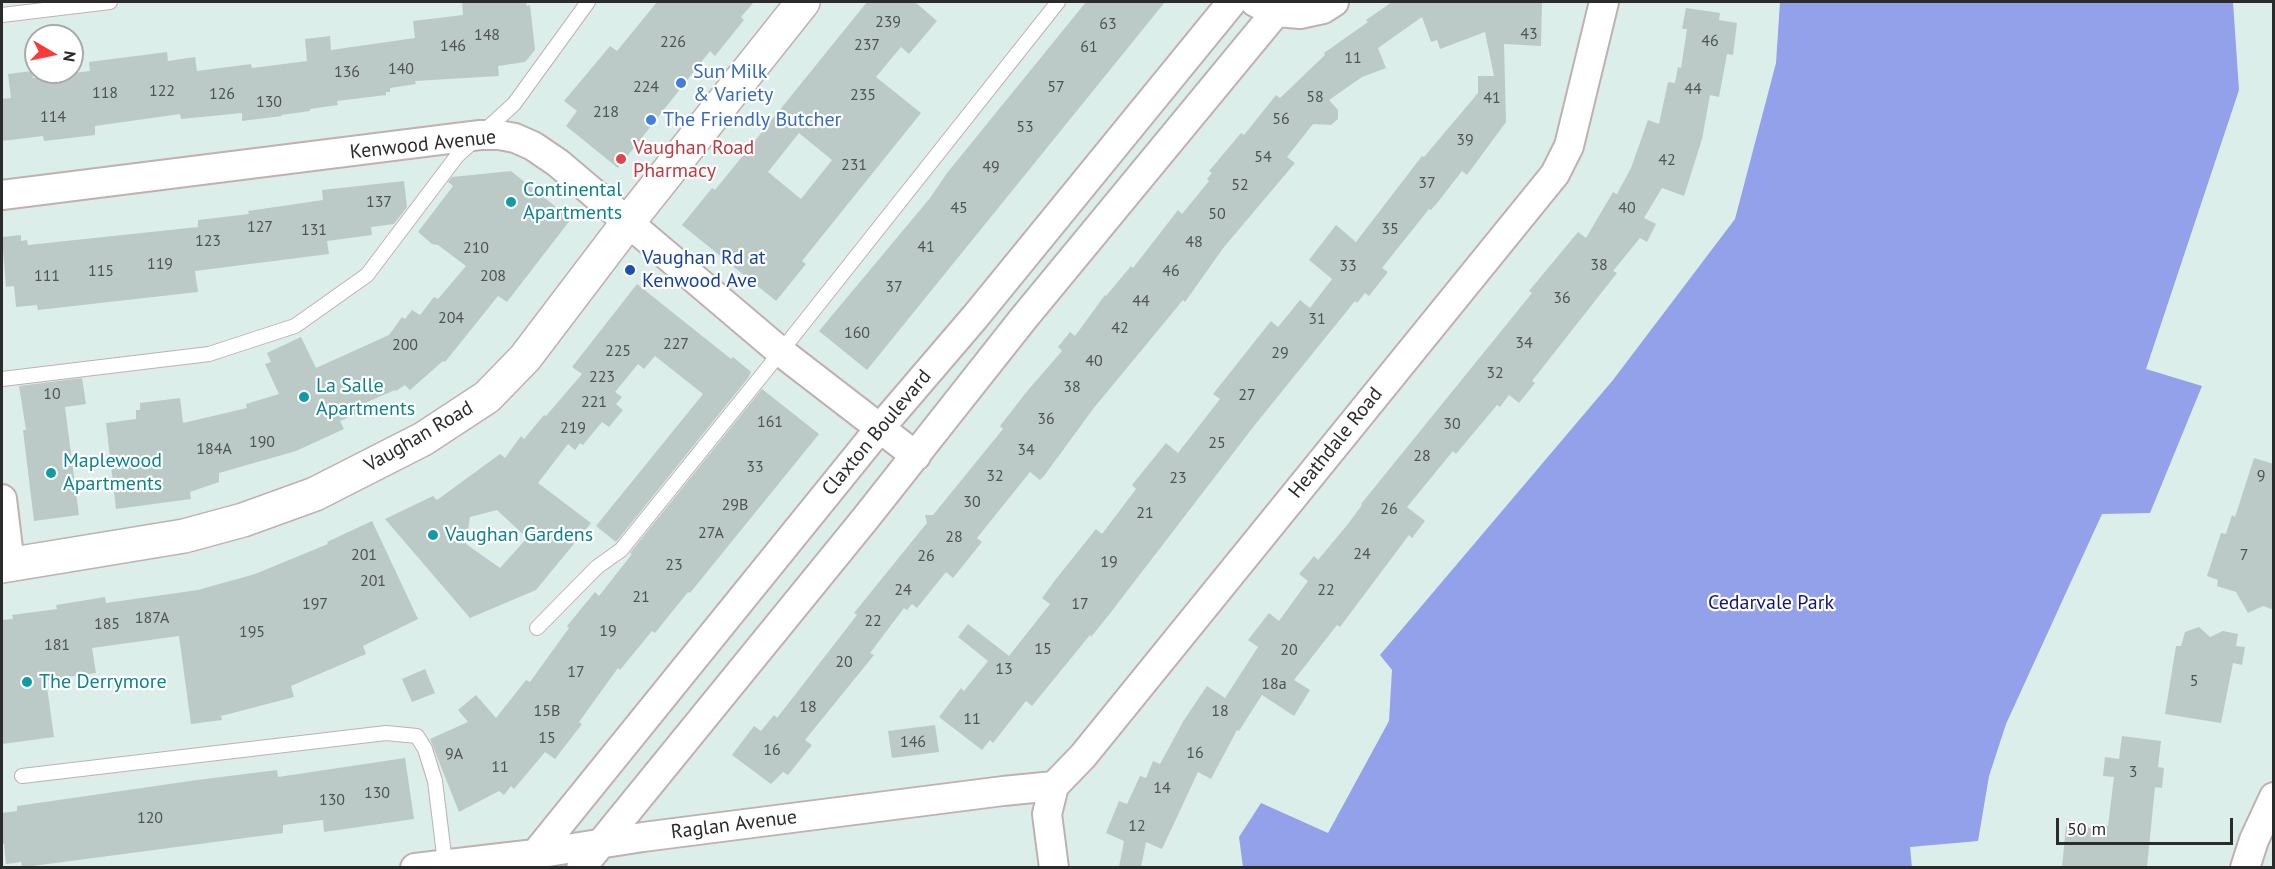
<!DOCTYPE html>
<html>
<head>
<meta charset="utf-8">
<style>
	body { margin:0 }
	#map { position:relative; width:2275px; height:869px; overflow:hidden; background:#dceeea; font-family:"PT Sans",sans-serif }
	canvas { display:block }
	.frame { position:absolute; inset:0; border:3px solid #2b2b2b; pointer-events:none }
	.north { position:absolute; left:24px; top:24px; width:60px; height:60px; box-sizing:border-box; background:#fff; border:2px solid #aaa; border-radius:50%; rotate:99deg; font-size:16px; font-weight:700; line-height:24px; text-align:center; color:#2b2b2b }
	.north::after { content:''; display:block; margin:auto; width:21px; height:27px; background:#ff3838; clip-path:polygon(50% 0,100% 100%,50% 72%,0 100%) }
	.scale { position:absolute; left:2056px; top:818px; width:177px; height:27px; box-sizing:border-box; border:3px solid #2b2b2b; border-top:0; padding-left:8px; font-size:18px; line-height:21px; white-space:nowrap; color:#2b2b2b; -webkit-text-stroke:4px #fff; paint-order:stroke }
</style>
</head>
<body>
<div id="map">
<canvas width="2275" height="869"></canvas>
<div class="frame"></div>
<div class="north">N</div>
<div class="scale">50 m</div>
</div>
<script>
const g = document.querySelector('canvas').getContext('2d');
g.lineJoin = 'round';
function paint(path, color) { g.fillStyle = color; g.fill(path, 'evenodd'); }
const shape = rows => new Path2D(rows.map(r => 'M' + r).join(''));
function stroke(path, color, width, dash) { g.strokeStyle = color; g.lineWidth = width; g.lineCap = dash ? 'butt' : 'round'; g.setLineDash(dash || []); g.stroke(path); }
function label(font, color, halo, rows, align = 'center') {
  g.font = font + ' "PT Sans",sans-serif'; g.lineWidth = 4.5; g.setLineDash([]); g.textBaseline = 'middle'; g.strokeStyle = halo; g.fillStyle = color; for (const [text, x, y, turn = 0] of rows) {
    g.save(); g.translate(x, y); g.rotate((+turn || 0) * Math.PI / 180); g.textAlign = isNaN(turn) ? turn : align; if (halo) g.strokeText(text, 0, 0); g.fillText(text, 0, 0); g.restore();
  }
}
const green = shape([
	[1780,2,2233,2,2239,90,2146,369,2202,386,2150,513,2102,514,2006,724,1989,776,1978,841,1910,847,1912,868,1243,867,1239,837,1261,803,1328,833,1389,721,1392,670,1380,655,1613,380,1735,219,1776,63]
]);
const building = shape([
	[462,2,526,2,527,6,530,5,535,50,525,62,498,66,499,76,415,81,416,84,390,88,390,92,386,92,386,95,337,101,338,105,310,109,310,111,281,115,282,116,242,121,242,113,181,119,180,114,95,126,95,135,44,141,43,136,2,141,2,99,11,98,8,74,32,71,33,78,90,71,89,62,167,52,168,61,195,57,197,71,251,64,252,68,307,61,305,39,330,36,331,50,415,38,413,21,463,15],
	[657,2,754,2,741,17,744,20,715,56,710,51,618,168,566,126,577,111,564,101,610,46,617,51],
	[867,2,915,2,937,21,909,54,901,47,876,77,921,113,802,261,806,264,776,301,682,225,712,188,715,190],
	[799,133,832,160,801,199,768,172],
	[1086,2,1165,2,867,370,819,331,930,198,947,173],
	[1392,2,1542,2,1541,46,1504,44,1506,122,1467,175,1462,171,1438,202,1431,210,1429,209,1382,268,1388,272,1369,296,1365,293,1357,303,1355,301,1254,426,1108,616,1091,637,1090,635,1032,706,1026,701,993,743,990,740,982,750,939,717,961,688,964,691,988,661,958,637,968,624,1009,656,1050,604,1042,598,1056,579,1096,529,1102,534,1136,489,1132,485,1166,443,1178,453,1220,399,1213,394,1271,321,1278,327,1300,300,1310,308,1332,279,1309,260,1336,225,1356,242,1422,156,1424,157,1478,93,1478,76,1494,76,1485,32,1440,49,1437,40,1431,42,1422,17,1378,48,1386,68,1362,77,1329,100,1338,110,1338,119,1331,125,1313,124,1287,157,1295,163,1224,247,1185,302,1183,300,1093,409,1044,476,1040,480,1030,472,977,538,982,542,953,578,946,572,917,608,912,604,907,610,904,608,870,653,874,655,805,740,812,745,788,775,783,772,771,784,732,755,754,726,761,731,774,715,777,718,857,615,854,613,922,529,927,523,925,515,933,515,1003,429,1000,426,1028,390,1062,351,1058,347,1070,332,1075,336,1105,295,1106,296,1131,266,1133,268,1178,210,1182,214,1209,181,1207,179,1212,173,1209,171,1241,133,1244,135,1276,95,1280,98,1325,55,1324,53,1368,22,1366,20],
	[1686,8,1720,13,1719,20,1737,23,1733,55,1727,54,1719,97,1710,95,1702,139,1684,196,1662,188,1644,218,1656,224,1647,242,1640,238,1613,271,1617,273,1532,381,1535,383,1519,403,1509,395,1500,407,1497,405,1456,454,1453,451,1407,507,1425,521,1412,538,1409,535,1340,627,1337,625,1294,680,1310,690,1294,716,1262,695,1239,731,1237,730,1211,779,1198,772,1162,849,1146,842,1141,867,1119,867,1124,841,1106,833,1119,801,1127,804,1140,776,1146,778,1153,761,1160,764,1184,720,1207,686,1225,698,1258,647,1248,640,1269,613,1279,621,1308,581,1299,574,1314,556,1318,560,1348,524,1362,505,1361,504,1532,293,1529,291,1578,232,1586,238,1613,192,1617,194,1631,168,1648,120,1659,124,1668,82,1675,83,1678,67,1681,68,1687,29,1682,29],
	[511,171,571,219,507,302,498,296,445,362,443,361,410,390,405,385,396,391,395,390,365,403,368,409,340,421,344,429,296,451,219,473,219,482,190,492,191,499,116,509,106,423,136,419,136,410,140,410,140,403,180,398,183,423,247,408,246,404,279,394,265,364,271,362,267,353,301,337,316,368,389,335,402,317,405,319,412,310,420,315,434,297,438,299,466,266,438,245,432,244,418,232,453,186,448,182,452,177],
	[404,181,407,207,394,224,371,227,372,235,327,241,329,254,195,271,198,292,38,310,37,305,16,307,14,286,6,287,2,237,21,235,21,241,27,240,28,245,198,227,198,220,249,214,248,211,323,200,322,190],
	[637,284,731,359,733,357,751,372,748,378,616,542,596,526,703,394,655,356,644,369,638,364,615,392,622,397,616,404,623,410,609,427,602,422,583,445,580,443,575,450,568,444,538,483,591,523,536,590,470,618,385,519,433,496,437,500,500,454,505,458,521,436,524,439,544,415,546,416,582,374,572,367],
	[497,510,527,538,500,568,466,544,470,517],
	[82,378,86,404,65,407,79,515,34,521,23,430,26,430,19,386],
	[762,389,819,434,690,593,688,592,655,633,652,631,620,670,618,668,579,722,582,724,555,759,545,752,514,789,511,786,504,795,499,791,459,812,430,739,468,722,458,710,476,695,496,718,526,680,530,682,569,628,567,626,595,592,599,596,632,554,630,553],
	[2254,458,2274,464,2274,610,2263,606,2248,613,2236,592,2217,586,2218,580,2207,576,2221,533,2226,534,2232,515,2235,517],
	[372,521,418,619,363,646,366,654,291,686,294,697,221,716,222,720,191,724,179,636,92,648,96,673,46,680,54,737,2,744,2,620,13,619,12,615,57,609,56,605,105,597,106,603,198,590,255,574,328,544,327,542],
	[2199,627,2210,637,2223,631,2238,634,2236,646,2245,647,2242,665,2233,663,2221,723,2165,714,2176,646,2181,646,2185,632],
	[425,669,435,693,412,702,402,679],
	[935,725,939,752,892,758,888,731],
	[2122,736,2161,741,2158,767,2164,768,2162,788,2155,787,2147,867,2062,867,2066,826,2093,828,2093,824,2108,826,2114,777,2103,776,2105,757,2119,759],
	[405,758,414,819,324,832,323,820,283,825,283,833,25,867,22,867,21,862,6,864,4,844,2,844,2,813,17,811,17,806,197,780,277,770,278,777]
]);
const lane = shape([
	[2,15,110,2],
	[2,379,209,354,295,326,367,275,457,156,514,104,588,2],
	[537,628,597,567,621,550,771,364,1058,2],
	[22,776,386,733,417,736,425,749,435,781,445,863]
]);
const street = shape([
	[1255,2,1276,12,1300,14,1323,9,1334,2],
	[2,195,480,135,499,135,515,138,533,146,558,163,781,352,916,456],
	[2,499,10,565],
	[415,868,535,854,643,837,1003,791,1054,786],
	[524,868,880,428,975,317,1232,2],
	[581,868,865,519,1023,319,1276,12],
	[1054,868,1047,814,1054,786,1083,756,1555,174,1569,146,1604,2],
	[2245,868,2254,840,2274,797]
]);
const secondary = shape([
	[2,566,184,536,243,520,315,494,423,439,487,397,525,358,629,221,803,2]
]);
const markers = [
	[681,83,6,"#3f7fe0"],
	[651,120,6,"#3f7fe0"],
	[621,159,6,"#e0444e"],
	[511,202,6,"#0f9aa8"],
	[630,270,6,"#1a4fb4"],
	[304,397,6,"#0f9aa8"],
	[51,473,6,"#0f9aa8"],
	[433,535,6,"#0f9aa8"],
	[27,682,6,"#0f9aa8"]
];
const numberNames = [
	["239",888,22],
	["63",1108,24],
	["43",1529,34],
	["148",487,35],
	["46",1710,41],
	["226",673,42],
	["237",867,45],
	["146",453,46],
	["61",1089,47],
	["11",1353,58],
	["140",401,69],
	["136",347,72],
	["224",646,87],
	["57",1056,87],
	["44",1693,89],
	["122",162,91],
	["118",105,93],
	["126",222,94],
	["235",863,95],
	["58",1315,97],
	["41",1492,98],
	["130",269,102],
	["218",606,112],
	["114",53,117],
	["56",1281,119],
	["53",1025,127],
	["39",1465,140],
	["54",1263,157],
	["42",1667,160],
	["231",854,165],
	["49",991,167],
	["37",1427,183],
	["52",1240,185],
	["137",379,202],
	["45",959,208],
	["40",1627,208],
	["50",1217,214],
	["127",260,227],
	["35",1390,229],
	["131",314,230],
	["123",208,241],
	["48",1194,242],
	["41",926,247],
	["210",476,248],
	["119",160,264],
	["38",1599,265],
	["33",1348,266],
	["115",101,271],
	["46",1171,271],
	["111",47,276],
	["208",493,276],
	["37",894,287],
	["36",1562,298],
	["44",1141,301],
	["204",451,318],
	["31",1317,319],
	["42",1120,328],
	["160",857,333],
	["34",1524,343],
	["227",676,344],
	["200",405,345],
	["225",618,351],
	["29",1280,353],
	["40",1094,361],
	["32",1495,373],
	["223",602,377],
	["38",1072,387],
	["10",52,394],
	["27",1247,395],
	["221",594,402],
	["36",1046,419],
	["161",770,422],
	["30",1452,424],
	["219",573,428],
	["190",262,442],
	["25",1217,443],
	["184A",214,449],
	["34",1026,450],
	["28",1422,456],
	["33",755,467],
	["32",995,476],
	["9",2261,476],
	["23",1178,478],
	["30",972,502],
	["29B",735,505],
	["26",1389,509],
	["21",1145,513],
	["27A",711,533],
	["28",954,537],
	["24",1362,554],
	["201",364,555],
	["7",2244,555],
	["26",926,556],
	["19",1109,562],
	["23",674,565],
	["201",373,581],
	["24",903,590],
	["22",1326,590],
	["21",641,597],
	["197",315,604],
	["17",1080,604],
	["187A",152,618],
	["22",873,621],
	["185",107,624],
	["19",608,631],
	["195",252,632],
	["181",57,645],
	["15",1043,649],
	["20",1289,650],
	["20",844,662],
	["13",1004,669],
	["17",576,672],
	["5",2194,681],
	["18a",1274,684],
	["18",808,707],
	["15B",547,711],
	["18",1220,711],
	["11",972,719],
	["15",547,738],
	["146",913,742],
	["16",772,750],
	["16",1195,753],
	["9A",454,754],
	["11",500,767],
	["3",2133,772],
	["14",1162,788],
	["130",377,793],
	["130",332,800],
	["120",150,818],
	["12",1137,826]
];
const shopNames = [
	["Sun Milk",693,72],
	["& Variety",693,95],
	["The Friendly Butcher",663,120]
];
const streetNames = [
	["Kenwood Avenue",423,145,-6],
	["Claxton Boulevard",877,433,-50],
	["Vaughan Road",419,437,-30],
	["Heathdale Road",1336,443,-51],
	["Raglan Avenue",734,825,-7]
];
const healthNames = [
	["Vaughan Road",633,148],
	["Pharmacy",633,171]
];
const cultureNames = [
	["Continental",523,190],
	["Apartments",523,213],
	["La Salle",316,386],
	["Apartments",316,409],
	["Maplewood",63,461],
	["Apartments",63,484],
	["Vaughan Gardens",445,535],
	["The Derrymore",39,682]
];
const transitNames = [
	["Vaughan Rd at",642,258],
	["Kenwood Ave",642,281]
];
const parkNames = [
	["Cedarvale Park",1771,603]
];
paint(green, '#93a0ea');
paint(building, '#bbcac6');
stroke(lane, '#c0b0b0', 16);
stroke(street, '#c0b0b0', 32);
stroke(secondary, '#c0b0b0', 36);
stroke(lane, '#fff', 14);
stroke(street, '#fff', 28);
stroke(secondary, '#fff', 33);
for (const [x, y, r, color] of markers) { const dot = new Path2D(); dot.arc(x, y, r, 0, 2 * Math.PI); g.fillStyle = color; g.fill(dot); stroke(dot, '#fff', 2); }
label('16px', '#4f5352', null, numberNames);
label('20px', '#366cbe', '#fff', shopNames, 'left');
label('20px', '#2b2b2b', '#fff', streetNames);
label('20px', '#be3a42', '#fff', healthNames, 'left');
label('20px', '#0d838f', '#fff', cultureNames, 'left');
label('20px', '#164399', '#fff', transitNames, 'left');
label('20px', '#131570', '#fff', parkNames);
</script>
</body>
</html>
